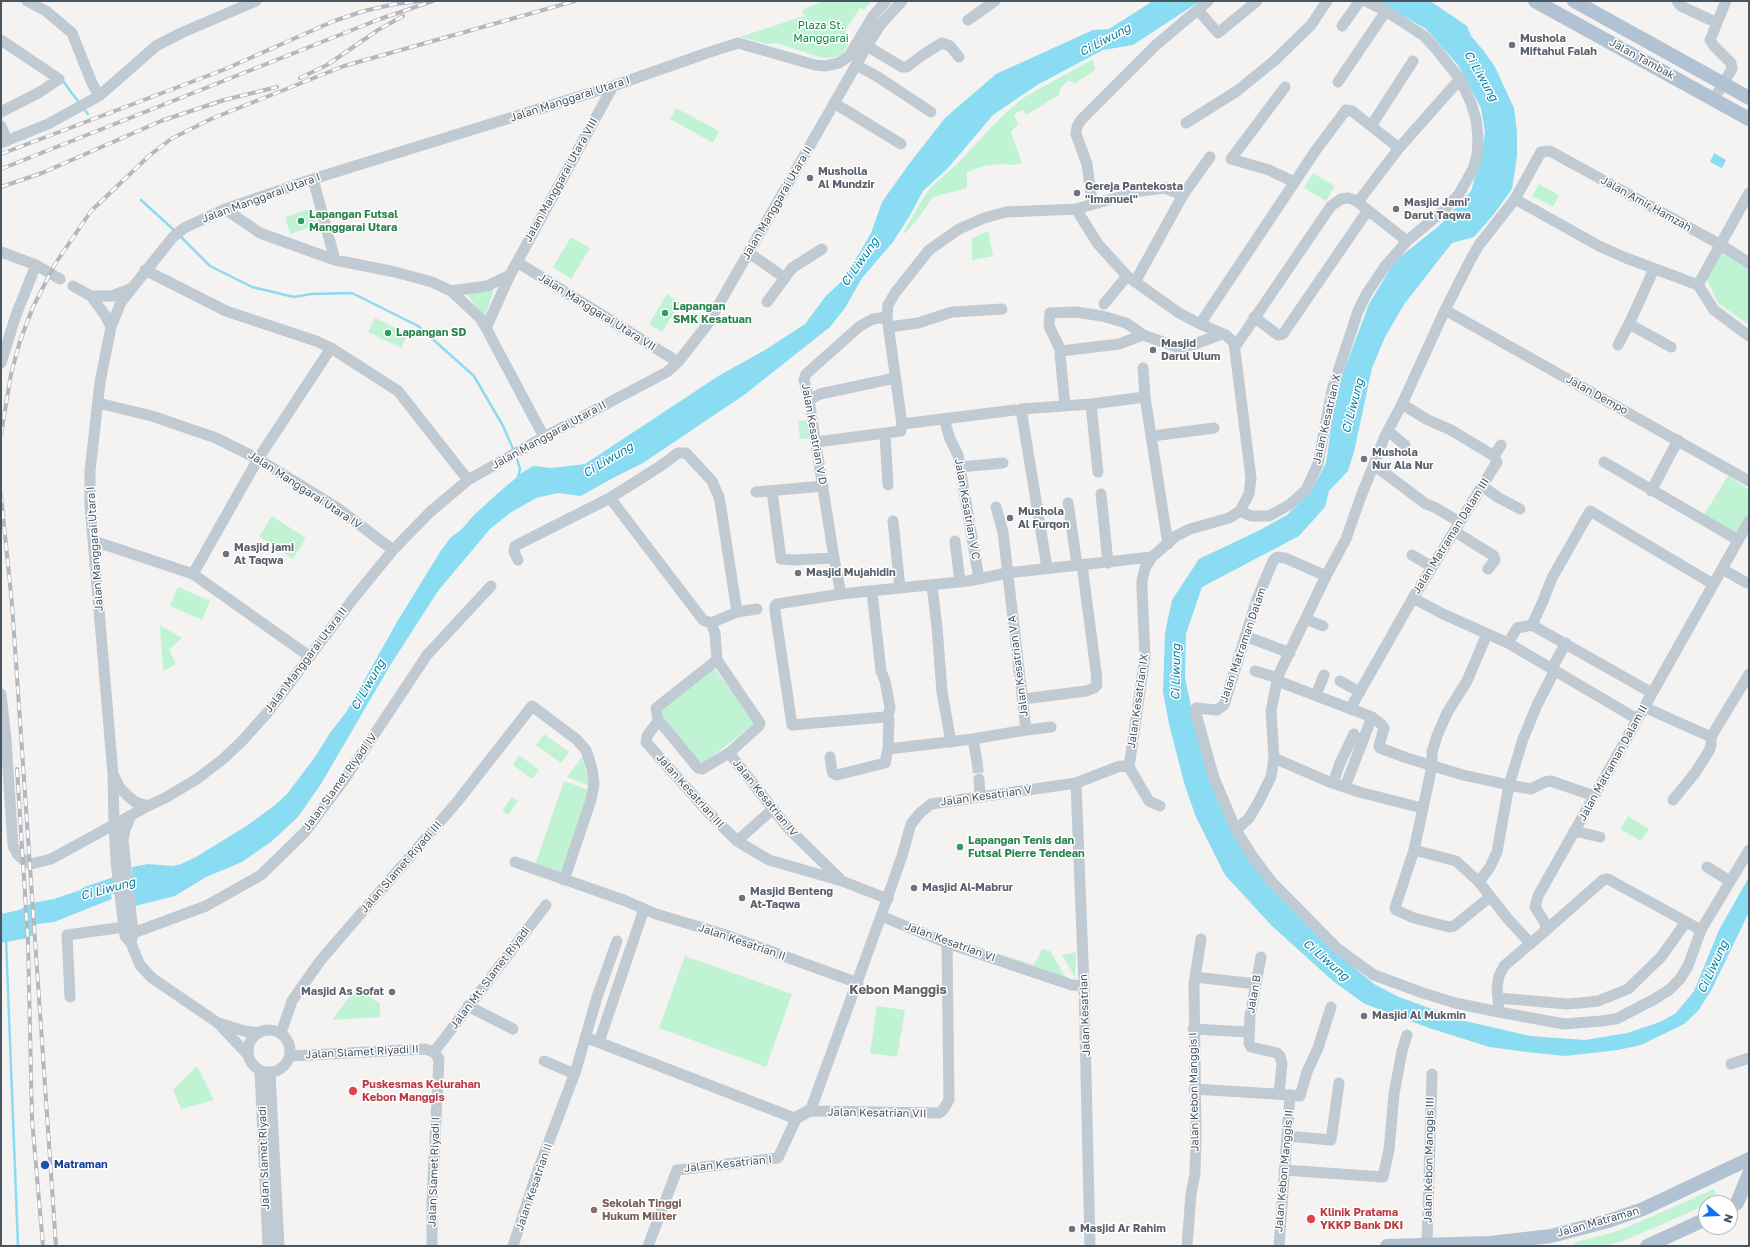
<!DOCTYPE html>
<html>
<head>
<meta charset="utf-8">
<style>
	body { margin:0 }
	#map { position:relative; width:1750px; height:1247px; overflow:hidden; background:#f5f2f2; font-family:"Golos Text",sans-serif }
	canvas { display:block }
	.frame { position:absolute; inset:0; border:2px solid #485662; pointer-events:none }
	.north { position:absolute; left:1698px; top:1195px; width:40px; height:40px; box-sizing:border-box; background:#fff; border:1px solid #b6bbc0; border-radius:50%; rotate:109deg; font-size:11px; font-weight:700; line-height:16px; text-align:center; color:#485662 }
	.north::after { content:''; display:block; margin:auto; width:14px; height:18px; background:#0f71f3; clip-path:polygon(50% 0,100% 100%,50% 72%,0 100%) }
</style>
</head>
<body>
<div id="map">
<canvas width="1750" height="1247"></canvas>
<div class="frame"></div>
<div class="north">N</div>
</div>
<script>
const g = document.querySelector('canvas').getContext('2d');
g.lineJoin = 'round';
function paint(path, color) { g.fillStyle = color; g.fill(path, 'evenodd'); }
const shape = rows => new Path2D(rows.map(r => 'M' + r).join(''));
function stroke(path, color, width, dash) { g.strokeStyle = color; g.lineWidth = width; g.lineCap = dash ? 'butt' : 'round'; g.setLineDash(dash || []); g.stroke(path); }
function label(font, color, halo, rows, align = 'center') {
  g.font = font + ' "Golos Text",sans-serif'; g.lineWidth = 3; g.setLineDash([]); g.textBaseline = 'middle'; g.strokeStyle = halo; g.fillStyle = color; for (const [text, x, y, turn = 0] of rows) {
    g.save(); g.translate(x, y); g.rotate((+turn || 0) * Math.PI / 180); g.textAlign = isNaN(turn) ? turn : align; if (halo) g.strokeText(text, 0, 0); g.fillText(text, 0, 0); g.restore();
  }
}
const green = shape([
	[823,1,872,1,864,10,860,8,845,31,847,33,848,45,843,53,837,57,823,58,776,43,767,44,740,37,804,16,802,10],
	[1093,59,1095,70,1075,83,1068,81,1060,88,1059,95,1026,115,1023,110,1014,114,1018,124,1011,132,1022,163,1013,165,1001,164,985,166,967,172,967,188,933,197,917,220,904,234,904,231,922,200,931,187,958,163,1001,117,1023,98],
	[676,108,719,131,713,143,670,119],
	[1313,173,1335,186,1326,201,1304,188],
	[1539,184,1559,195,1553,207,1532,196],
	[312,208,318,225,290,234,285,217],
	[988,231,993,256,972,260,972,238],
	[571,237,590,248,571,279,553,267],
	[1721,250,1749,269,1749,325,1718,303,1705,275],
	[494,289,485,318,465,292],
	[667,294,680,303,662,332,649,324],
	[375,318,408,334,401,348,368,332],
	[810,420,812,438,800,439,798,421],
	[1728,476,1749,490,1749,515,1735,535,1702,518],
	[272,516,306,538,293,559,259,537],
	[178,587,210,601,202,620,170,606],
	[160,625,182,638,169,650,176,664,163,671],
	[713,667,756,722,699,767,656,712],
	[544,734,569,752,561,763,536,745],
	[519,755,539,770,532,779,513,765],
	[582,757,590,786,567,777],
	[564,781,592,791,563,875,535,865],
	[512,797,518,801,508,815,502,811],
	[1628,816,1649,829,1641,841,1620,829],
	[953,939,1034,965,1042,949,1050,951,1068,981,952,944],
	[1076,952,1075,977,1062,955],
	[685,956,792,994,766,1067,659,1028],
	[357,987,380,1004,380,1017,332,1020],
	[877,1006,905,1010,897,1057,870,1053],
	[197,1066,214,1100,181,1109,173,1090],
	[1714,1189,1719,1200,1711,1203,1706,1203,1706,1205,1628,1239,1605,1246,1575,1246,1575,1242,1608,1234,1630,1226]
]);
const water = shape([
	[1153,1,1200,1,1133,45,1103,50,1037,85,993,115,948,168,923,191,909,217,893,242,862,278,845,308,830,327,744,395,643,463,611,479,581,496,558,493,536,498,510,513,490,529,438,591,391,664,321,784,298,817,272,841,242,862,206,877,175,896,135,906,132,867,148,864,173,866,181,864,196,857,248,825,275,805,287,794,315,757,330,733,347,711,397,622,440,552,451,537,461,530,474,515,498,493,523,472,533,466,552,468,585,464,720,375,765,350,805,324,825,297,845,278,871,233,882,202,909,164,945,118,996,74,1093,30,1109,29],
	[1378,1,1430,1,1467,26,1471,36,1484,51,1495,67,1514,108,1517,132,1517,156,1512,189,1494,214,1474,237,1452,243,1405,303,1385,337,1372,368,1354,452,1348,471,1329,491,1325,507,1299,536,1202,587,1186,634,1185,677,1197,736,1237,841,1346,961,1374,984,1399,997,1465,1021,1530,1036,1585,1040,1627,1033,1660,1022,1676,1013,1694,991,1719,930,1749,877,1749,912,1712,989,1698,1011,1684,1024,1641,1045,1618,1050,1565,1056,1527,1052,1489,1047,1464,1039,1429,1028,1365,1004,1334,982,1272,926,1225,875,1196,817,1185,786,1169,724,1163,692,1165,633,1172,600,1199,559,1260,530,1287,515,1310,493,1326,463,1336,392,1369,304,1395,261,1440,225,1471,191,1482,153,1485,132,1481,108,1458,65,1426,29],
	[1714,153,1726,160,1722,168,1710,162],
	[107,881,112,899,54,922,37,924,34,928,35,934,27,938,1,943,1,914,19,910,32,903,54,899]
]);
const stream = shape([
	[63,81,80,104],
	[83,108,88,114],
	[141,200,175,231],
	[180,236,210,266,252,287,294,297,311,294,352,293,418,326,474,376,503,426,514,451],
	[516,456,520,469,518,478],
	[6,939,18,1246]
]);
const river = shape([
	[88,894,112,886,135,882]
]);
const minorTunnel = shape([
	[977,762,979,779]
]);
const minor = shape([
	[27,1,46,11,72,33,91,81,99,96],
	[1677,1,1681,6,1717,23],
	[1198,10,1218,33,1257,1],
	[968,20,995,1],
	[1342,26,1359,2],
	[1,40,59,79,40,92,1,112],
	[867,46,902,67,907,67,924,54,942,43,950,46,959,57],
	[856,65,878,77,931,112],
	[1338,82,1386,11],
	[1285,87,1231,159,1269,170,1294,182],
	[1714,99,1732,69,1731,63,1714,46,1710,40,1726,1],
	[834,103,901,144],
	[1186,123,1237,91,1274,61,1311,25,1327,1],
	[1,126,7,141],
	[1371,126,1413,61],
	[1,143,48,124,99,96,156,46,181,33,256,1],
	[313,179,335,260],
	[1515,199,1599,246,1626,258,1698,285],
	[1358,202,1399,148,1460,79],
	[1091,204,1091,194,1087,164,1076,134,1077,127,1081,120,1156,45,1208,1],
	[225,209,260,233,296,246,335,260,395,272,432,282,451,291,480,318,486,328,544,437],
	[1076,209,1098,244,1127,276,1179,313,1200,324,1226,335,1234,343,1251,478,1249,494,1240,511,1229,518,1190,529,1176,536,1152,557,1145,568,1142,581,1142,589,1145,657,1129,767,1120,766,1076,783,931,804,920,813,911,824,902,856,881,916,947,943,1072,985,1084,986],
	[1,252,36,265,60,279],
	[749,253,785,278],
	[517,262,678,362],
	[145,270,226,311,316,341,331,348,398,391,468,480],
	[1135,282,1183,195,1210,157],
	[1698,285,1749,193],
	[1698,285,1714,310,1749,336],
	[73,286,91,296,105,315,111,327],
	[451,291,487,286,510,275],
	[91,296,112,296,130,289],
	[767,302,792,268,822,249],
	[1104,304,1127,276],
	[1445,310,1749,481],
	[1254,317,1278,335,1283,334,1368,210],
	[1200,324,1316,150,1346,110,1352,111,1399,148],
	[1629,324,1671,347],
	[889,327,918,323,952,312,1002,309],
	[486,328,510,275,613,86],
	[1618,345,1629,324,1654,269],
	[1235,347,1331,206,1341,199,1348,198,1355,200,1407,241],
	[1061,351,1119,344,1143,335,1177,347,1182,347,1192,345,1222,334],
	[1061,351,1049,326,1050,313,1076,312,1102,316,1126,323,1138,331,1143,335],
	[1061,351,1060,354,1065,406],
	[1,363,16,315,36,265],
	[1143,368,1145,397,1168,544],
	[809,400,820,394,895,378],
	[98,403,152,416,216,438,258,459,336,507,393,550],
	[1091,404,1098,472],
	[944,419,950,439,958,455,979,579],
	[902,424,1015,410],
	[1388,431,1405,445],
	[885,434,888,485],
	[1152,436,1214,428],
	[816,442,901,431,902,424,887,317,888,305,895,293,929,250,959,229,984,218,1006,212,1076,209,1141,191,1165,188,1183,195],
	[1494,456,1501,445],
	[1604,462,1738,540],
	[1374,465,1426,504,1434,507,1460,522],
	[960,467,1003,463],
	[1482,486,1499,498,1520,509],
	[772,491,781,559,793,560,834,558],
	[1651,491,1678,440],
	[756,492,823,486],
	[1101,494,1108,563],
	[1068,503,1077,565],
	[1240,511,1251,516,1269,516,1289,505,1306,490,1318,464,1332,390,1358,311,1367,293,1386,265,1407,241,1444,210,1459,194,1473,169,1477,155,1478,138,1476,119,1471,103,1460,79,1437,50,1424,36,1386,11,1366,1],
	[893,521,900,588],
	[1454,531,1494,556,1495,560,1488,569],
	[94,541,193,574,309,656],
	[955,541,960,582],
	[1412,555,1432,567],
	[518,560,514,552,515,546,610,498],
	[1047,568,1021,409,1091,404,1145,397],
	[1722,569,1747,583],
	[193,574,258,459,331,348],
	[1326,576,1285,558,1277,557,1273,561,1257,599,1224,705,1217,710,1196,708,1195,710,1214,778,1236,830,1251,854,1271,881,1338,949,1374,975,1423,993,1455,1003,1499,1012,1564,1024,1601,1021,1616,1019,1653,1000,1669,990,1680,979,1688,966,1701,930,1749,850],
	[932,586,937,627,942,692,951,742],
	[872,592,881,671,885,681,890,707,888,718],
	[841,594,834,558,809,400,804,380,806,374,860,326,873,319,887,317],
	[1413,598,1443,614,1508,643,1637,719],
	[737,612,757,609],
	[1306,619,1323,626],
	[711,623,737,612,721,508,719,497,712,481,686,453,678,453,662,465,610,498,703,620,711,623,715,633,717,660,760,723,759,726,729,753,788,828,842,881],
	[1532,625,1543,601,1552,578,1590,511,1713,584],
	[1487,634,1467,681,1447,713,1437,736,1432,752,1432,766,1414,850,1395,908,1396,910,1414,918,1449,927,1454,926,1490,897],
	[1245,636,1290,653],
	[1508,643,1517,628,1532,625,1652,693],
	[717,660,656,708,658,721,647,736,646,742,708,812,737,841,769,860,842,881,888,899],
	[1552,668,1566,643],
	[1255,671,1278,678],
	[1278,679,1283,683,1372,717,1381,724,1384,728,1379,746,1380,748,1407,758,1463,775,1509,785,1531,789,1545,782,1551,781,1594,796],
	[1340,681,1360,692],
	[1,694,6,739,13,846,18,855,27,863,31,864,51,859,148,806,165,798,197,779,223,759,242,741,268,712,353,599,393,550,430,512,468,480,544,437,667,372,678,362,707,325,867,46,881,24,902,1],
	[1316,695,1324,675],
	[1023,699,1086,691,1094,688,1097,685,1096,671,1082,565],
	[1644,707,1711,737],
	[1350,709,1413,598,1497,462,1494,456,1451,430,1426,419,1402,404],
	[658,721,665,728,698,768,702,769,729,753],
	[1026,730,1051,727],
	[1711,737,1749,674],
	[888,749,973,739],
	[830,757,832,771,833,773,837,775,885,763,888,749,889,720,887,717,884,717,792,725,775,611,775,606,777,604,841,594,968,581,1007,573,1152,557],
	[1274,758,1327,781,1359,792,1422,808],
	[977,762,973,739,1026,730,1003,532,996,507],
	[1129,767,1149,801,1160,806],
	[114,776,120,788,128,796,135,802,148,806],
	[979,779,980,797],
	[1076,783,1084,986,1090,1246],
	[1333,783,1340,763,1354,734],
	[1345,787,1372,717],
	[1673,800,1695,773,1709,751,1711,745,1711,737],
	[131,815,125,830,123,840,133,933,132,939],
	[1236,830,1249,818,1258,803,1271,777,1274,758,1271,711,1278,676,1326,576,1346,539,1360,499,1385,436,1402,404,1445,310,1472,257,1479,245,1515,199,1541,152,1550,151,1721,245,1749,263],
	[1574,831,1600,837],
	[737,841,773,809],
	[1414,850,1456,861,1479,882],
	[515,862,626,901,656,914,723,934,858,983],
	[1707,867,1730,881],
	[1544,932,1603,880,1608,879,1701,930],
	[125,936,206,906,261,875,305,832,344,780,427,655,491,586],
	[1531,944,1508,919,1479,882,1490,867,1497,852,1509,785,1523,739,1537,705,1555,670],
	[1261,957,1250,1015,1249,1043,1251,1047,1277,1053,1280,1056,1282,1064,1279,1094],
	[1195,977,1256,984],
	[70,997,67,935,124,927],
	[1498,998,1567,1004,1580,1003,1598,1001,1628,989,1661,957,1686,922],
	[468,1006,513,1029],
	[1499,1012,1497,987,1499,976,1504,966,1544,932,1546,928,1544,921,1535,907,1538,896,1749,521],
	[219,1023,244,1031,259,1033],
	[1193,1029,1249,1032],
	'248 1051a21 21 0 1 1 42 0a21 21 0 1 1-42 0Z',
	[281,1033,292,1001,320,961,457,802,532,706,576,739,586,750,592,769,594,784,591,800,564,880],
	[585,1037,794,1118,811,1109,881,916],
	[599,1042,644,909],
	[434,1052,546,905],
	[248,1055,218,1023,152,978,140,965,131,943,125,936,124,927,116,862,114,825,113,774,90,505,90,471,100,382,111,327,121,302,173,237,184,228,225,209,313,179,613,86,707,53,738,43,815,65,825,66,839,63,849,56,873,16,886,1],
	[290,1056,425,1049,434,1052],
	[544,1061,575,1074],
	[1731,1064,1749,1058],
	[260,1071,268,1246],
	[270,1073,279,1246],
	[1194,1089,1290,1095,1279,1246],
	[1290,1095,1300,1096,1307,1072,1318,1048,1331,1007],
	[1287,1136,1331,1140,1339,1083],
	[1284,1170,1383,1177,1389,1150,1394,1094,1402,1051,1407,1035],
	[1427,1245,1432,1074],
	[432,1246,432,1199,439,1059,434,1052],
	[513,1246,537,1173,576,1070,597,997,617,941],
	[648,1246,677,1170,778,1158,796,1119,810,1111,939,1113,943,1110,949,1100,947,943],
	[1187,1246,1191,1194,1195,1174,1196,1135,1194,984,1201,939]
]);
const major = shape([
	[1535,1,1749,119],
	[1574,1,1749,98],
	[1737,1203,1749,1174],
	[1387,1246,1490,1243,1551,1236,1608,1221,1643,1209,1749,1159],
	[1647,1246,1706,1219]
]);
const rail = shape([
	[300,78,327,65,378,30,403,16],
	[1,154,223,70,334,21,364,11,395,4,421,1],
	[1,169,380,19,433,1],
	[1,187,42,173,161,121,224,100,277,87],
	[1,435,11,374,20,341,33,307,55,264,91,211,150,155,171,139,211,119,344,66,575,1],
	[1,495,12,604,56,1246],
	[17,769,28,941,32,1119,43,1246]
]);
const markers = [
	[1512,45,4,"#6b7280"],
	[810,178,4,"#6b7280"],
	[1077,193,4,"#6b7280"],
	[1396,209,4,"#6b7280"],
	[301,221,4,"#2e9e5b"],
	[665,313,4,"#2e9e5b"],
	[388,333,4,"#2e9e5b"],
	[1153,350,4,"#6b7280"],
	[1364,459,4,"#6b7280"],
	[1010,518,4,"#6b7280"],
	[226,554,4,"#6b7280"],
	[798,573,4,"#6b7280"],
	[960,847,4,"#2e9e5b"],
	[914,888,4,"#6b7280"],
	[742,898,4,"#6b7280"],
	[392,992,4,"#6b7280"],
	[1364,1016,4,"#6b7280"],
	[353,1091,5,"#e0444e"],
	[45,1165,5,"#1a4fb4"],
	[594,1210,4,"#8d6e63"],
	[1311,1219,5,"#e0444e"],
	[1072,1229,4,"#6b7280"]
];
const parkNames = [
	["Plaza St.",821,26],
	["Manggarai",821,39]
];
const worshipNames = [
	["Mushola",1520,39],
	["Miftahul Falah",1520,52],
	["Musholla",818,172],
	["Al Mundzir",818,185],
	["Gereja Pantekosta",1085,187],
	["\"Imanuel\"",1085,200],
	["Masjid Jami'",1404,203],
	["Darut Taqwa",1404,216],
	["Masjid",1161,344],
	["Darul Ulum",1161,357],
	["Mushola",1372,453],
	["Nur Ala Nur",1372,466],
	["Mushola",1018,512],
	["Al Furqon",1018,525],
	["Masjid jami",234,548],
	["At Taqwa",234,561],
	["Masjid Mujahidin",806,573],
	["Masjid Al-Mabrur",922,888],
	["Masjid Benteng",750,892],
	["At-Taqwa",750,905],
	["Masjid As Sofat",384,992,"right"],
	["Masjid Al Mukmin",1372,1016],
	["Masjid Ar Rahim",1080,1229]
];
const streetNames = [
	["Jalan Tambak",1642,59,29],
	["Jalan Manggarai Utara I",570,99,-18],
	["Jalan Manggarai Utara VIII",561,180,-61],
	["Jalan Manggarai Utara I",261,198,-20],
	["Jalan Manggarai Utara II",777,203,-60],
	["Jalan Amir Hamzah",1646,204,29],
	["Jalan Manggarai Utara VII",597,312,32],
	["Jalan Dempo",1597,395,29],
	["Jalan Kesatrian X",1327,419,-77],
	["Jalan Kesatrian V D",814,434,80],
	["Jalan Manggarai Utara II",549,435,-29],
	["Jalan Manggarai Utara IV",305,490,33],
	["Jalan Kesatrian V C",967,509,80],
	["Jalan Matraman Dalam III",1451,536,-58],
	["Jalan Manggarai Utara I",95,549,-94],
	["Jalan Matraman Dalam",1243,645,-71],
	["Jalan Manggarai Utara II",306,660,-53],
	["Jalan Kesatrian V A",1018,666,-97],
	["Jalan Kesatrian IX",1138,701,-82],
	["Jalan Matraman Dalam II",1613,763,-61],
	["Jalan Slamet Riyadi IV",340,782,-54],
	["Jalan Kesatrian III",690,791,48],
	["Jalan Kesatrian V",986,796,-8],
	["Jalan Kesatrian IV",765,798,51],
	["Jalan Slamet Riyadi III",401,867,-49],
	["Jalan Kesatrian II",742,942,19],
	["Jalan Kesatrian VI",950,942,20],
	["Jalan Mt. Slamet Riyadi",490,978,-53],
	["Jalan B",1254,994,-80],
	["Jalan Kesatrian",1085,1015,-92],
	["Jalan Slamet Riyadi II",362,1052,-3],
	["Jalan Kebon Manggis I",1194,1092,-91],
	["Jalan Kesatrian VII",877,1113,1],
	["Jalan Slamet Riyadi",264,1158,-92],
	["Jalan Kebon Manggis III",1429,1160,-89],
	["Jalan Kesatrian I",728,1164,-6],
	["Jalan Kebon Manggis II",1284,1171,-85],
	["Jalan Slamet Riyadi I",434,1172,-88],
	["Jalan Kesatrian II",534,1187,-71],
	["Jalan Matraman",1598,1222,-16]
];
const leisureNames = [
	["Lapangan Futsal",309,215],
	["Manggarai Utara",309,228],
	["Lapangan",673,307],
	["SMK Kesatuan",673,320],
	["Lapangan SD",396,333],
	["Lapangan Tenis dan",968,841],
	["Futsal Pierre Tendean",968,854]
];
const healthNames = [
	["Puskesmas Kelurahan",362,1085],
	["Kebon Manggis",362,1098],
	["Klinik Pratama",1320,1213],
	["YKKP Bank DKI",1320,1226]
];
const transitNames = [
	["Matraman",54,1165]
];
const educationNames = [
	["Sekolah Tinggi",602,1204],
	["Hukum Militer",602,1217]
];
const waterNames = [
	["Ci Liwung",1105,40,-28],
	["Ci Liwung",1481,76,60],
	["Ci Liwung",860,262,-55],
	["Ci Liwung",1353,406,-75],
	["Ci Liwung",608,460,-31],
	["Ci Liwung",1176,672,-89],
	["Ci Liwung",368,685,-60],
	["Ci Liwung",108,889,-15],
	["Ci Liwung",1326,960,41],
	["Ci Liwung",1713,967,-65]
];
const quarterNames = [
	["Kebon Manggis",898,990]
];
paint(green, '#c0f3d4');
paint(water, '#8adcf3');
stroke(stream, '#8adcf3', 2.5);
stroke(river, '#8adcf3', 16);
stroke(minorTunnel, '#cacbce', 11, [11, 5.5]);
stroke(minor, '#c0cad2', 11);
stroke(major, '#b1c2d2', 14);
stroke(rail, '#b4b7bd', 4);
stroke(rail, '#fff', 2.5, [8]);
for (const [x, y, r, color] of markers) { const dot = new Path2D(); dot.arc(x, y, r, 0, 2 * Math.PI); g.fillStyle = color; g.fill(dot); stroke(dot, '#fff', 1.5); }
label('11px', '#11854c', '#fff', parkNames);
label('bold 11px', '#5b616d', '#fff', worshipNames, 'left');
label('11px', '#485662', '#fff', streetNames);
label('bold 11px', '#27864d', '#fff', leisureNames, 'left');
label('bold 11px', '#be3a42', '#fff', healthNames, 'left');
label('bold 11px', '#164399', '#fff', transitNames, 'left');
label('bold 11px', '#785e54', '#fff', educationNames, 'left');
label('italic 12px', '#0480a2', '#fff', waterNames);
label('bold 13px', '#5e6368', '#fff', quarterNames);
</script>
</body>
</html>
